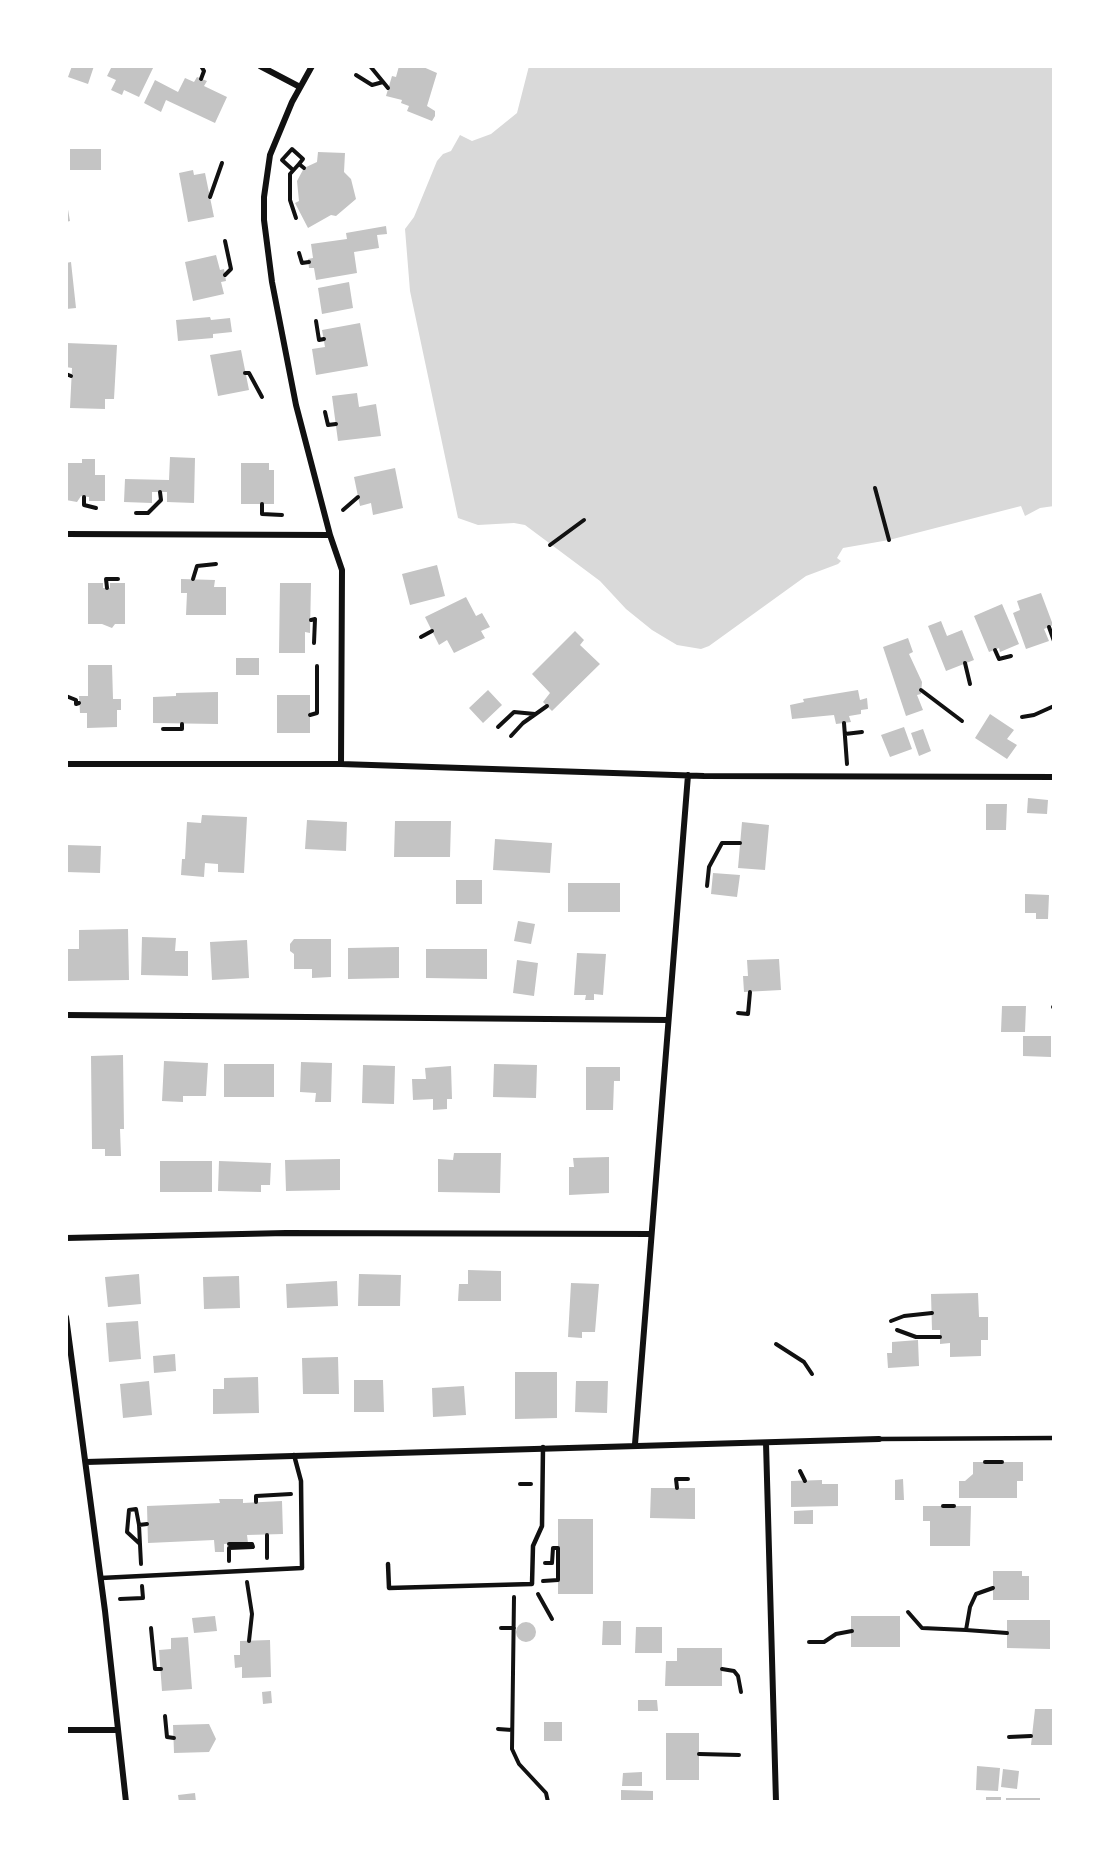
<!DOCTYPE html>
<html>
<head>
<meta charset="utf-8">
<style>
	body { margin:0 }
	#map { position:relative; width:1120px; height:1868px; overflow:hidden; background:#fff; font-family:Georgia,serif }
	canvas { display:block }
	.frame { position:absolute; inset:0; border:68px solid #fff; pointer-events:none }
</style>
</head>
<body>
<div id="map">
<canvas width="1120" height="1868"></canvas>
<div class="frame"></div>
</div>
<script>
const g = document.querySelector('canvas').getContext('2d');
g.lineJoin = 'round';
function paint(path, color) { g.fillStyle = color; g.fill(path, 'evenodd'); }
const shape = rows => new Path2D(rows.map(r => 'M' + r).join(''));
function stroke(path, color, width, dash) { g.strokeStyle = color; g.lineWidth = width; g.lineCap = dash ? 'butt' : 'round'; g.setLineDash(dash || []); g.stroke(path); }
const water = shape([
	[529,66,1054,66,1054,506,1040,508,1025,516,1021,506,889,540,843,548,837,558,841,561,838,564,806,576,709,646,701,649,677,645,652,630,626,609,600,581,525,525,514,523,478,525,458,518,410,291,405,229,414,217,437,161,443,154,451,151,460,135,472,141,491,134,517,113]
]);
const building = shape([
	[72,66,94,66,88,84,68,77],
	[112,66,154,66,139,97,124,90,122,95,111,90,116,80,107,76],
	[399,66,421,66,437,73,427,106,435,111,435,116,432,121,407,111,409,106,401,103,402,100,386,96,392,76,396,77],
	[197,77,207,81,204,86,227,97,215,123,166,100,161,112,144,103,155,80,178,92,185,78,194,82],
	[70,149,101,149,101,170,70,170],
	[318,152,345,153,344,172,351,179,356,199,336,216,331,215,308,228,295,203,299,201,297,181,304,168,317,162],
	[193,170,194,175,205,173,214,217,188,222,179,173],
	[66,198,70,221,66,222],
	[386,226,387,234,377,235,379,248,354,252,357,273,316,280,314,268,309,268,308,259,313,258,311,244,347,239,346,233],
	[216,255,220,270,224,269,226,281,221,282,224,294,193,301,185,262],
	[71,262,76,308,66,309,66,263],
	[349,282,353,308,322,314,318,288],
	[210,317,211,320,230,318,232,332,213,334,213,338,178,341,176,320],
	[360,323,368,366,316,375,312,349,325,347,322,330],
	[66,343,117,345,114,399,105,399,105,409,70,408,72,368,66,367],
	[241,350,249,390,218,396,210,355],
	[357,393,359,407,376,404,381,436,338,441,332,396],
	[170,457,195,458,194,503,167,502,167,492,152,492,152,503,124,502,125,479,169,480],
	[82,459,95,459,95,475,105,475,105,501,89,501,89,497,81,496,77,502,66,500,66,463,82,463],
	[241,463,269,463,269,470,274,470,274,504,241,504],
	[395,468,403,508,373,515,371,503,360,506,354,477],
	[437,565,445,596,410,605,402,574],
	[181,579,215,580,214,587,226,587,226,615,186,615,187,593,181,593],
	[88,583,103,583,103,588,110,588,110,583,125,583,125,624,115,624,112,628,102,624,88,624],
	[280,583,311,583,310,633,305,632,305,653,279,653],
	[1041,593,1053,625,1044,629,1049,641,1026,649,1013,613,1020,610,1017,601],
	[466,597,476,616,482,613,490,627,481,631,485,638,454,653,447,640,439,645,425,617],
	[1002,604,1019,644,1000,652,999,648,989,652,974,616],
	[941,621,947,636,962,630,974,660,946,671,928,626],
	[575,631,584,640,580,645,600,664,552,711,543,702,550,693,532,674],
	[908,638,913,652,909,654,922,682,921,694,917,695,923,710,906,716,883,647],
	[236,658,259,658,259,675,236,675],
	[88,665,112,665,113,699,121,699,121,710,117,710,117,727,87,728,87,713,80,713,79,696,88,696],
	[488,690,502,705,483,723,469,708],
	[858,690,860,700,867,698,868,709,861,710,861,714,849,716,851,722,836,724,834,715,792,719,790,705,804,702,803,699],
	[218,692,218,724,153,723,153,697,176,696,176,693],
	[277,695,310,695,310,733,277,733],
	[990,714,1014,730,1007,739,1017,745,1007,759,975,738],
	[904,727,912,749,890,757,881,735],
	[923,729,931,751,919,756,911,733],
	[1028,798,1048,800,1047,814,1027,813],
	[986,804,1007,804,1006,830,986,830],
	[202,815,247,817,244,873,218,872,218,864,205,863,204,877,181,875,182,859,185,859,187,822,201,823],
	[307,820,347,822,346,851,305,849],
	[395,821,451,821,450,857,394,857],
	[742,822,769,825,765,870,738,868],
	[495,839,552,843,550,873,493,870],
	[66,845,101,846,100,873,66,872],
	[713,873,740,875,737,897,711,894],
	[456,880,482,880,482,904,456,904],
	[568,883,620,883,620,912,568,912],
	[1025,894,1049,895,1048,919,1036,919,1036,913,1025,913],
	[518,921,535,924,531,944,514,941],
	[128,929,129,980,66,981,66,949,79,949,79,930],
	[142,937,176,938,175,951,188,951,188,976,141,975],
	[294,939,331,939,331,977,312,978,312,969,294,969,294,954,290,951,290,944],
	[247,940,249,978,212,980,210,942],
	[399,947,399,978,348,979,348,948],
	[426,949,487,949,487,979,426,978],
	[577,953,606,954,603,995,594,994,594,1000,585,1000,586,995,574,995],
	[779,959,781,990,744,992,743,976,748,976,747,960],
	[517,960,538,963,534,996,513,993],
	[1002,1006,1026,1006,1025,1032,1001,1032],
	[1023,1036,1051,1036,1051,1057,1023,1056],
	[123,1055,124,1129,120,1129,121,1156,105,1156,105,1149,92,1149,91,1056],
	[164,1061,208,1063,206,1096,183,1096,183,1102,162,1101],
	[301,1062,332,1063,331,1102,315,1102,316,1093,300,1092],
	[224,1064,274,1064,274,1097,224,1097],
	[494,1064,537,1065,536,1098,493,1097],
	[363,1065,395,1066,394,1104,362,1103],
	[451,1066,452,1099,447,1099,447,1109,433,1110,433,1099,413,1100,412,1079,426,1079,425,1068],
	[586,1067,620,1067,620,1081,614,1081,613,1110,586,1110],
	[454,1153,501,1153,500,1193,438,1192,438,1159,453,1160],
	[609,1157,609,1193,569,1195,569,1167,574,1167,573,1158],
	[340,1159,340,1190,286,1191,285,1160],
	[160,1161,212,1161,212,1192,160,1192],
	[219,1161,271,1163,270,1185,261,1185,261,1192,218,1191],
	[468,1270,501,1271,501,1301,458,1301,459,1284,468,1284],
	[139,1274,141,1304,108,1307,105,1277],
	[359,1274,401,1275,400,1306,358,1306],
	[239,1276,240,1308,204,1309,203,1277],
	[337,1281,338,1306,287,1308,286,1284],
	[571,1283,599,1284,595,1332,582,1332,582,1338,568,1337],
	[978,1293,979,1317,988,1317,988,1340,981,1340,981,1356,950,1357,950,1343,940,1344,940,1330,932,1330,931,1294],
	[138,1321,141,1359,109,1362,106,1323],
	[918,1340,919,1366,888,1368,887,1353,892,1353,892,1342],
	[175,1354,176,1371,154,1373,153,1356],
	[338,1357,339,1394,303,1394,302,1358],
	[515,1372,557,1372,557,1418,515,1419],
	[258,1377,259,1413,213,1414,213,1389,224,1389,224,1378],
	[354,1380,383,1380,384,1412,354,1412],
	[149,1381,152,1415,123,1418,120,1384],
	[576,1381,608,1381,607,1413,575,1412],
	[464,1386,466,1415,433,1417,432,1388],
	[973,1462,1023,1462,1023,1481,1017,1481,1017,1498,959,1498,959,1481,965,1481,973,1474],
	[903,1479,904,1500,895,1500,895,1480],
	[822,1480,822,1484,838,1484,838,1506,791,1507,791,1481],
	[651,1488,695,1488,695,1519,650,1518],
	[219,1499,243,1499,243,1503,282,1501,283,1534,247,1535,248,1543,224,1544,224,1552,215,1552,214,1540,148,1543,147,1506,220,1503],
	[923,1506,971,1506,970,1546,930,1546,930,1521,923,1521],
	[813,1510,813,1524,794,1524,794,1511],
	[558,1519,593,1519,593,1594,558,1594],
	[993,1571,1022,1571,1022,1576,1029,1576,1029,1600,993,1600],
	[215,1616,217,1631,194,1633,192,1618],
	[851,1616,900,1616,900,1647,851,1647],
	[1007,1620,1050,1620,1050,1649,1007,1648],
	[603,1621,621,1621,621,1645,602,1645],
	'516 1632a10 10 0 1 1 20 0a10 10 0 1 1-20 0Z',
	[636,1627,662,1627,662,1653,635,1653],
	[188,1637,192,1689,162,1691,159,1650,171,1649,171,1638],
	[270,1640,271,1677,242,1678,242,1667,235,1668,234,1655,240,1655,240,1641],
	[677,1648,722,1648,722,1686,665,1686,666,1661,677,1661],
	[271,1691,272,1703,263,1704,262,1692],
	[638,1700,657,1700,658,1711,638,1711],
	[1035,1709,1054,1709,1054,1745,1031,1745],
	[544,1722,562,1722,562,1741,544,1741],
	[209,1724,216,1739,209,1752,174,1753,173,1725],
	[666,1733,699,1733,699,1780,666,1780],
	[977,1766,1000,1768,998,1791,976,1790],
	[1003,1769,1019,1771,1017,1789,1001,1787],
	[642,1772,642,1786,622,1786,623,1773],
	[621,1790,653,1791,653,1802,621,1802],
	[195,1793,196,1802,179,1802,178,1795],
	[986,1797,1001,1797,1001,1802,986,1802],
	[1006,1798,1040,1798,1040,1802,1006,1802]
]);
const path = shape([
	[201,66,204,71,201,79],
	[370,66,388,88],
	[356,75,372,85,383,82],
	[293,170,282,160,292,149,303,159,299,164],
	[210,197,222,163],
	[296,218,290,200,290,174,299,164,304,168],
	[225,241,231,269,225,275],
	[299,253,302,263,309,262],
	[316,321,319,340,324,339],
	[245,373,249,373,262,397],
	[66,374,71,376],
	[325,412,328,425,336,424],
	[875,488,889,540],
	[84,497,84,505,96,508],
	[262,504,262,514,282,515],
	[343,510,358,497],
	[136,513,148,513,161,500,160,492],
	[550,545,584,520],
	[193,579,197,566,216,564],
	[107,588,106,579,118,579],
	[311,620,315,619,314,643],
	[1049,627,1054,641],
	[421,637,432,631],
	[995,650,999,659,1011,656],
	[965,663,970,684],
	[921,690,962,721],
	[66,696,76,700,76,704,79,703],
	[310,715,317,713,317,666],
	[1022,717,1034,715,1054,706],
	[844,723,847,764],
	[498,727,514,712,535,714],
	[163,729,182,729,182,724],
	[845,734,862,732],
	[511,736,523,723,547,706],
	[707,886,709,867,722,843,740,843],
	[1053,1007,1054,1007],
	[738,1013,748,1014,750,992],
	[891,1321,904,1316,932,1313],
	[897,1330,916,1337,940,1337],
	[776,1344,804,1362,812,1374],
	[985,1462,1002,1462],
	[800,1471,805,1481],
	[520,1484,531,1484],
	[677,1488,676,1479,688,1479],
	[256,1502,256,1496,291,1494],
	[943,1506,954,1506],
	[139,1525,136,1509,129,1510,127,1532,140,1544],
	[229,1544,252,1544,253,1547,229,1548,229,1561],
	[267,1558,267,1535],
	[545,1563,552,1563,553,1548,558,1548],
	[141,1564,139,1525,147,1524],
	[543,1581,558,1580,558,1548],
	[247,1582,252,1614,249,1641],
	[993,1588,976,1594,970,1607,966,1630,1007,1633],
	[538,1594,552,1619],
	[514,1597,512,1749,519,1764,546,1793,548,1802],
	[120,1599,143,1598,142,1586],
	[908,1612,922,1628,966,1630],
	[151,1628,155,1669,161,1669],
	[501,1628,514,1628],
	[809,1642,824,1642,836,1634,852,1631],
	[722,1669,734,1671,738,1676,741,1692],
	[165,1716,167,1737,174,1738],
	[498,1729,512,1730],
	[1009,1737,1031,1736],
	[699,1754,739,1755]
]);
const service = shape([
	[879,1439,1054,1438],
	[388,1564,389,1588,532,1584,533,1546,542,1526,543,1447],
	[101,1578,302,1568,301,1481,294,1455]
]);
const minor = shape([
	[260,66,300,87],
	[312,66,292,102,270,155,264,197,264,220,272,282,296,405,330,535,342,570,341,764],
	[66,534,330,535],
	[66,764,341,764,704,776,1054,777],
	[66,1015,668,1020],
	[66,1238,286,1233,651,1234],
	[66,1317,105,1611,126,1802],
	[766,1443,776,1802],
	[635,1444,688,775],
	[86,1462,879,1439],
	[66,1730,118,1730]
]);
paint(water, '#d9d9d9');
paint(building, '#c4c4c4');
stroke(path, '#111', 4);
stroke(service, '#111', 4.5);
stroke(minor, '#111', 6);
</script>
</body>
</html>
